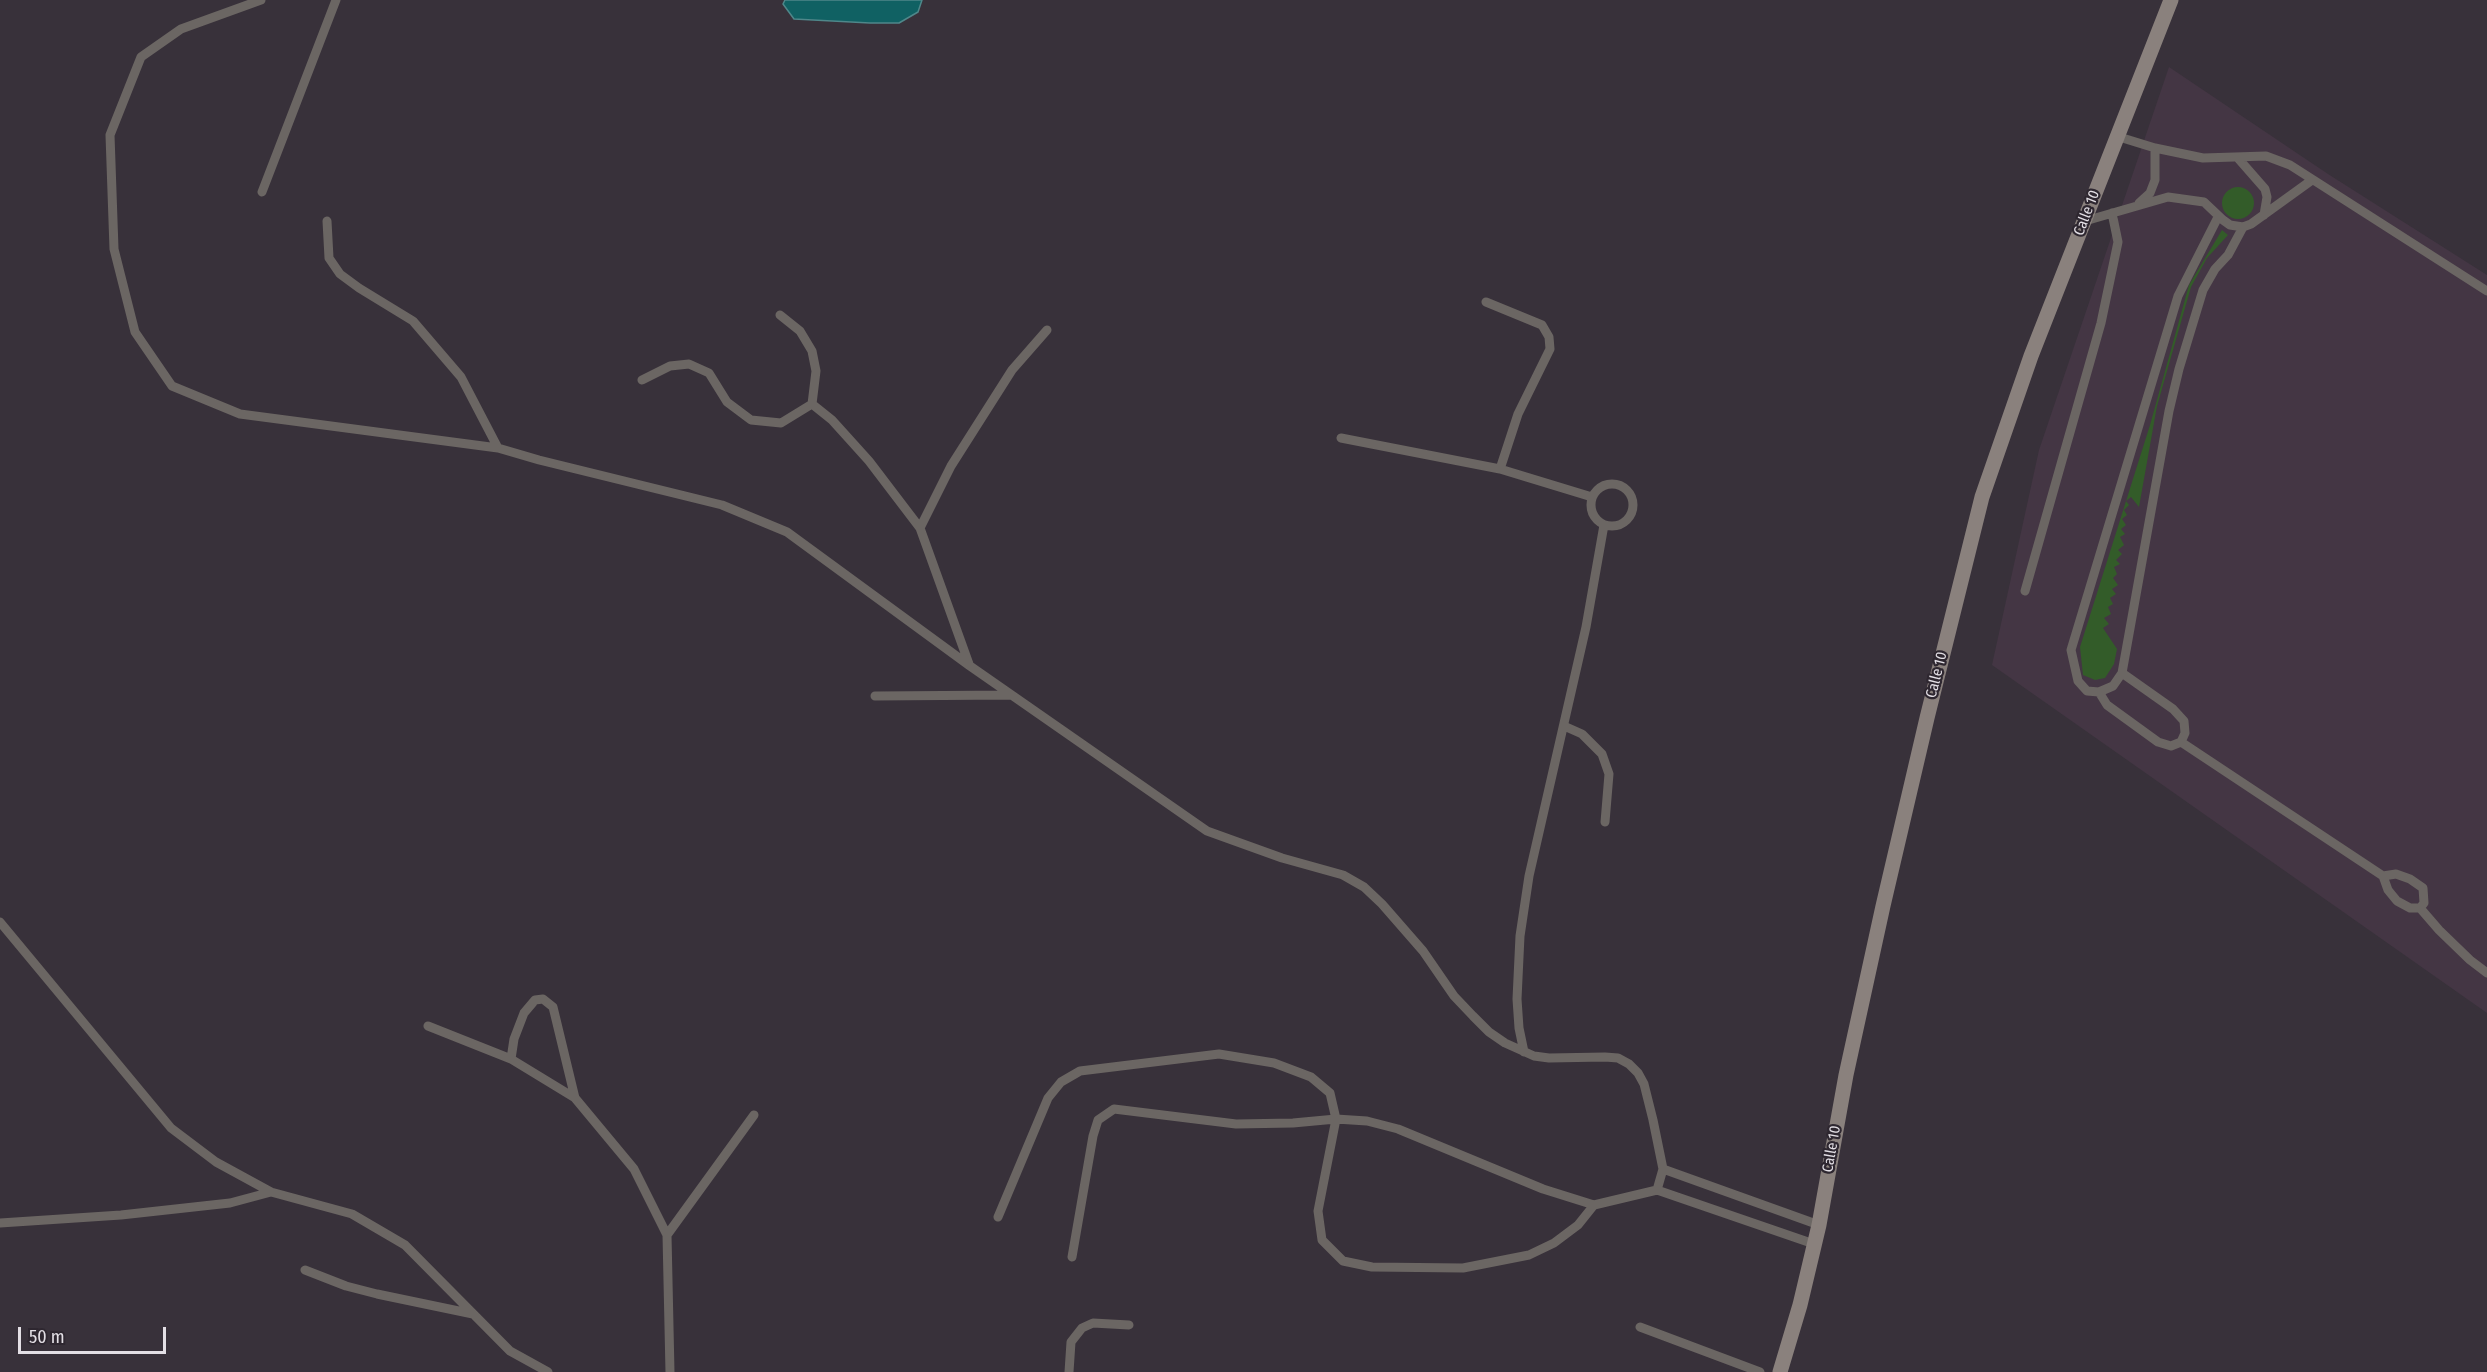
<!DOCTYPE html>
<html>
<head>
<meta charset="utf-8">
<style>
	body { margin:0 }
	#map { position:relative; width:2487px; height:1372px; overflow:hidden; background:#38313a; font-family:"Fira Sans Condensed",sans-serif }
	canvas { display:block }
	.scale { position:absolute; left:18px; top:1327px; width:148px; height:27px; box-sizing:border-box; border:3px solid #e3dfe5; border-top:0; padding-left:8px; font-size:18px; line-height:21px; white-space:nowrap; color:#e3dfe5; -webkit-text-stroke:4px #2e2730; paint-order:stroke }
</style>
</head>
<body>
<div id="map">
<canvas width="2487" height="1372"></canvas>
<div class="scale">50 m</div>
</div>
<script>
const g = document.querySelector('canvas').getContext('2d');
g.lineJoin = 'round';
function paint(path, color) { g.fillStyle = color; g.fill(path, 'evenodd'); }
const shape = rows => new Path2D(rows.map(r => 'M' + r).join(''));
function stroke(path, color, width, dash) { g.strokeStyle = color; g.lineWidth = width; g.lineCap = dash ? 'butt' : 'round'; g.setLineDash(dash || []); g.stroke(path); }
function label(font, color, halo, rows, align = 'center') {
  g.font = font + ' "Fira Sans Condensed",sans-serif'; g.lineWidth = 4.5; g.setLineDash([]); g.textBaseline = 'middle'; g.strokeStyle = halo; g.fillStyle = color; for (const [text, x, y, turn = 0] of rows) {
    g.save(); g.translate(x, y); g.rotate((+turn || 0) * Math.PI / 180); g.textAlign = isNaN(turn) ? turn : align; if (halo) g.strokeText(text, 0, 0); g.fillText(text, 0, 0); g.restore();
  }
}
const education = shape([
	[2169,67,2328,174,2487,275,2487,1013,1992,665,2039,450]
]);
const green = shape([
	'2222 203a16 16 0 1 1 32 0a16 16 0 1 1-32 0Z',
	[2222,230,2228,235,2207,258,2191,287,2157,406,2139,507,2131,497,2126,501,2129,505,2124,510,2127,515,2122,519,2126,525,2121,529,2125,534,2120,537,2124,545,2118,550,2122,554,2116,560,2120,564,2114,567,2117,574,2113,578,2118,585,2112,589,2116,594,2110,598,2113,604,2108,607,2111,614,2104,618,2109,624,2103,628,2117,649,2114,664,2105,678,2095,680,2083,675,2080,647,2150,425,2189,285]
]);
const water = shape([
	[785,0,922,0,918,12,899,23,870,23,794,19,783,4,785,0]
]);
const service = shape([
	[261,0,181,29,141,57,110,135,114,249,135,332,172,386,240,414,498,448,539,460,722,505,787,532,970,666,1207,831,1282,858,1343,875,1364,887,1382,904,1423,951,1454,996,1473,1016,1489,1032,1505,1043,1534,1056,1549,1058,1605,1057,1618,1058,1629,1064,1638,1073,1644,1084,1653,1120,1663,1169,1657,1190],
	[2116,136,2155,148,2203,158,2266,156,2290,165,2487,291],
	[2237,157,2265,189,2267,197,2264,215],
	[262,192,336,0],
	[2139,203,2150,193,2155,180,2155,148],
	[2218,217,2178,296,2071,650,2078,681,2087,691,2099,692,2113,686,2122,673,2169,411,2179,369,2203,290,2215,269,2228,255,2243,227],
	[327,221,329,258,340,274,359,288,413,321,461,377,498,448],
	[2085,221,2168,197,2204,202,2223,220,2230,225,2243,227,2251,224,2312,180],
	[1486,302,1542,325,1549,337,1550,349,1518,414,1500,469],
	[780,315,800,331,812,351,816,371,812,404],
	[642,380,670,366,689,364,709,373,727,402,751,420,781,423,812,404,832,420,869,461,920,528],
	[1341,438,1500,469,1592,497],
	'1591 505a21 21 0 1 1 42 0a21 21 0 1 1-42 0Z',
	[2025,591,2101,323,2118,242,2112,213],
	[969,664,920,528,951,466,1012,370,1047,330],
	[2099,692,2107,705,2158,742,2171,746,2181,742,2185,733,2184,721,2173,709,2122,673],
	[875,696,1011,695],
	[1564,726,1582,734,1602,754,1609,774,1605,822],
	[2181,742,2383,876,2388,890,2397,901,2410,908,2420,908,2424,903,2423,888,2410,879,2396,874,2383,876],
	[2420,908,2439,930,2470,960,2487,973],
	[0,922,171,1128,216,1162,271,1192,352,1214,405,1245,510,1351,548,1372],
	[428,1026,511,1059,575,1098,634,1169,667,1235,670,1372],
	[1524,1052,1519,1028,1517,999,1520,936,1529,876,1586,627,1604,525],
	[511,1059,514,1039,524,1013,535,1000,543,999,553,1007,575,1098],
	[1663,1169,1819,1225],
	[998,1217,1048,1098,1061,1082,1080,1071,1219,1054,1274,1063,1311,1077,1330,1093,1336,1119,1318,1211,1322,1240,1343,1261,1372,1267,1463,1268,1529,1255,1554,1243,1578,1225,1594,1205],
	[0,1223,121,1215,230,1203,271,1192],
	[667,1235,754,1115],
	[1072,1257,1093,1136,1098,1120,1114,1109,1236,1124,1293,1123,1336,1119,1367,1121,1398,1129,1543,1189,1594,1205,1657,1190,1814,1244],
	[305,1270,346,1286,377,1294,473,1314],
	[1640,1327,1760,1372],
	[1069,1372,1071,1342,1082,1328,1093,1323,1129,1325]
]);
const secondary = shape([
	[1780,1372,1800,1305,1819,1225,1846,1075,1883,906,1927,718,1982,497,2031,356,2171,0]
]);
const streetNames = [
	["Calle 10",2087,213,-69],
	["Calle 10",1937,675,-76],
	["Calle 10",1832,1149,-80]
];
paint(education, '#443644');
paint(green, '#335c29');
paint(water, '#106163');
stroke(water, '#4f878a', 1.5);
stroke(service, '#6b6663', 9);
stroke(secondary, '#8a817d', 15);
label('15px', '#e3dfe5', '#2e2730', streetNames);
</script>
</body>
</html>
